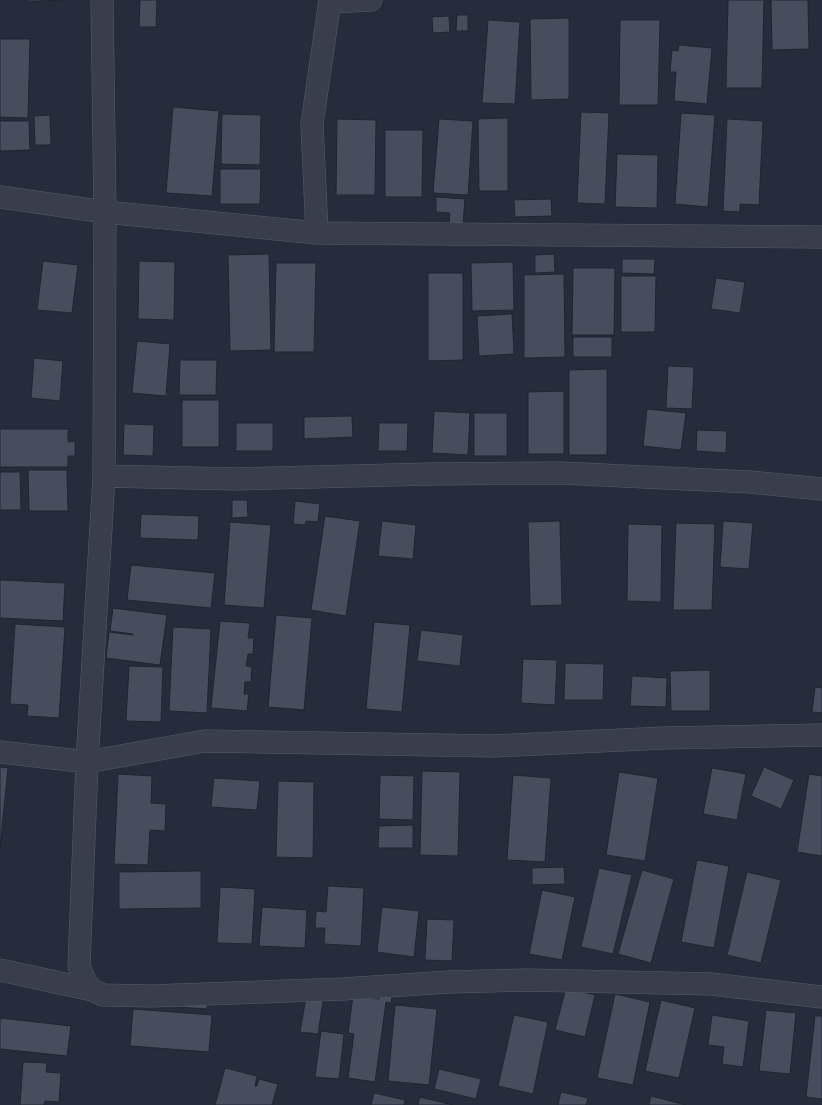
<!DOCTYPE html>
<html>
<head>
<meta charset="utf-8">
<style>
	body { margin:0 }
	canvas { display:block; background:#252c3b }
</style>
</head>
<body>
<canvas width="822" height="1105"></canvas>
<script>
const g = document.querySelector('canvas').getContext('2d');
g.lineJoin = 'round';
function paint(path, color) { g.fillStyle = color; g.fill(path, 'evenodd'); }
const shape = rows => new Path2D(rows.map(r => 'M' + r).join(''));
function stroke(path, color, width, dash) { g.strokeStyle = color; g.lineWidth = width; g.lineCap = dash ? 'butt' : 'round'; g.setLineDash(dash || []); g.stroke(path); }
const building = shape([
	[28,0,61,0,28,2,28,0],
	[140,0,157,0,156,27,139,27,140,0],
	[728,0,764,0,762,88,726,88,728,0],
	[771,0,808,0,809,49,772,50,771,0],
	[457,15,468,15,468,31,456,31,457,15],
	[449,16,450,32,433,33,432,17,449,16],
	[569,18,569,99,531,100,530,19,569,18],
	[488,20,520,22,515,104,482,103,488,20],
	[620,20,660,20,658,105,619,105,620,20],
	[0,39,30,39,28,118,0,117,0,39],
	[679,45,712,48,707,104,674,101,676,72,670,72,672,50,678,51,679,45],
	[173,107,219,111,212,196,166,193,173,107],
	[581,112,609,113,605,204,577,203,581,112],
	[681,113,715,115,708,207,675,204,681,113],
	[222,114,261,115,260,165,221,164,222,114],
	[50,115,51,145,35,145,34,116,50,115],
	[508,118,508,191,479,191,478,119,508,118],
	[337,119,376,120,375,195,336,195,337,119],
	[439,119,473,121,468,195,433,193,439,119],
	[727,119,763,121,759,205,740,204,740,212,723,211,727,119],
	[0,121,29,121,30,150,0,151,0,121],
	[385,130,423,130,422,197,385,197,385,130],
	[617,154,658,155,657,208,615,207,617,154],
	[220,169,261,169,260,204,220,204,220,169],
	[436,197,465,199,463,224,449,223,450,213,436,212,436,197],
	[551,199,552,216,515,217,514,200,551,199],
	[269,254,271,350,230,351,228,255,269,254],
	[554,254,555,272,535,273,535,255,554,254],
	[622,259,655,259,654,274,622,273,622,259],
	[43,261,78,265,72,313,37,310,43,261],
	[139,261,175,262,174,320,138,319,139,261],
	[513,262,514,310,472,311,471,263,513,262],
	[276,263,316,263,314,352,274,352,276,263],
	[573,268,615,268,614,335,572,335,573,268],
	[428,273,463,273,463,360,428,361,428,273],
	[564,274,565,357,524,358,524,275,564,274],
	[621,276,656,276,655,332,621,332,621,276],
	[716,278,745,282,740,313,711,309,716,278],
	[512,314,514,354,479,356,477,316,512,314],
	[573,337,612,337,612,357,573,357,573,337],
	[137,341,170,344,166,396,132,393,137,341],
	[34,358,63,361,60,401,31,398,34,358],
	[180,360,217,360,216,395,179,395,180,360],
	[668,366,694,367,692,409,666,408,668,366],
	[607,369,607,455,569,455,569,370,607,369],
	[564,391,564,454,528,454,528,392,564,391],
	[182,400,219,400,219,447,182,447,182,400],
	[647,409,686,413,681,450,643,446,647,409],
	[434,411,470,413,468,455,432,453,434,411],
	[474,413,507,413,507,456,474,456,474,413],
	[352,416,353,437,304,439,304,417,352,416],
	[236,423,273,423,273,451,236,451,236,423],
	[379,423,408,423,407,451,378,451,379,423],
	[124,424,154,425,153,456,123,455,124,424],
	[0,429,68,429,68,442,75,441,75,456,68,456,68,467,0,467,0,429],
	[697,430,727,431,726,453,696,451,697,430],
	[28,470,67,470,68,511,29,511,28,470],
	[0,472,20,472,21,510,0,510,0,472],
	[232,500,247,500,248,517,232,518,232,500],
	[295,501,320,504,318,522,306,521,305,525,293,524,295,501],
	[141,514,199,516,198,540,140,538,141,514],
	[325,516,360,521,346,616,311,610,325,516],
	[382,521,416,525,413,559,378,556,382,521],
	[560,521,562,605,530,606,528,522,560,521],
	[723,521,753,523,749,569,720,567,723,521],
	[230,522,271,525,264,608,224,605,230,522],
	[676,523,715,524,712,610,673,610,676,523],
	[628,524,662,525,661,602,627,601,628,524],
	[131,565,215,573,211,608,127,600,131,565],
	[0,580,65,583,63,621,0,618,0,580],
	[113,608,167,615,160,665,106,658,109,632,133,635,133,634,110,631,113,608],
	[276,615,312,618,304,710,268,707,276,615],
	[220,621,250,623,248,638,254,638,253,654,248,654,246,666,252,667,251,682,245,682,244,694,249,694,247,711,211,708,220,621],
	[374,622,410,625,402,712,366,709,374,622],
	[15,624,65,627,59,718,27,716,28,705,10,704,15,624],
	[173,627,211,629,207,713,169,711,173,627],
	[421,630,463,635,460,666,417,661,421,630],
	[523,659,557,660,555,705,521,703,523,659],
	[565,663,604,664,603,700,564,700,565,663],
	[129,666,163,667,161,722,126,721,129,666],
	[710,670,710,711,671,711,670,671,710,670],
	[632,676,667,678,666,707,630,706,632,676],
	[815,687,822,688,822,713,812,712,815,687],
	[0,767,8,768,0,848,0,767],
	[764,767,794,780,781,809,751,796,764,767],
	[712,768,746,774,737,820,703,814,712,768],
	[422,771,460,772,458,856,420,855,422,771],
	[619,772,658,778,645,861,606,855,619,772],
	[118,774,152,776,151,803,166,804,165,831,150,830,148,865,114,864,118,774],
	[809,774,822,776,822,856,797,852,809,774],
	[380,775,414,776,413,820,379,819,380,775],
	[513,775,551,778,545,862,507,860,513,775],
	[214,778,260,781,257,810,211,807,214,778],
	[278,781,314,782,313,858,276,857,278,781],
	[413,825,413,848,378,848,379,826,413,825],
	[697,860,729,866,714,948,681,942,697,860],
	[564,867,565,884,532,885,532,868,564,867],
	[599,868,632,875,613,954,581,947,599,868],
	[642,870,674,879,651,963,618,954,642,870],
	[201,871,201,908,119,909,119,872,201,871],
	[747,872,781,880,761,963,727,955,747,872],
	[328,886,364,888,361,946,324,944,325,928,315,928,316,911,326,912,328,886],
	[220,887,255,889,252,944,217,943,220,887],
	[542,890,575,897,562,960,529,954,542,890],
	[262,907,307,910,305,948,259,946,262,907],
	[382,907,419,911,414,957,377,952,382,907],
	[427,919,454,920,452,961,425,960,427,919],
	[566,988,595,995,585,1037,555,1030,566,988],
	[380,989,393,991,391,1003,386,1002,375,1082,348,1078,354,1034,348,1033,353,996,379,999,380,989],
	[179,992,208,994,207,1009,178,1007,179,992],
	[615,994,650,1002,633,1085,597,1078,615,994],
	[306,998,323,1001,318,1034,300,1032,306,998],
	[661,1000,695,1008,679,1078,645,1071,661,1000],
	[395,1005,437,1009,429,1085,388,1081,395,1005],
	[133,1009,212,1015,209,1052,130,1046,133,1009],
	[766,1010,796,1013,790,1074,759,1071,766,1010],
	[514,1015,548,1022,533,1094,498,1086,514,1015],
	[712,1015,749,1021,743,1067,722,1064,724,1047,708,1045,712,1015],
	[815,1016,822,1016,822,1099,806,1097,815,1016],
	[0,1018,71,1026,67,1056,0,1049,0,1018],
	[321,1031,344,1034,339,1079,315,1077,321,1031],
	[23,1062,47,1063,46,1072,61,1073,59,1102,45,1101,44,1105,20,1105,23,1062],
	[225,1068,257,1076,255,1086,257,1086,259,1079,278,1084,272,1105,215,1105,225,1068],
	[439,1069,481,1079,476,1099,434,1089,439,1069],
	[561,1092,588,1098,586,1105,558,1105,561,1092],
	[374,1093,405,1100,404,1105,371,1105,374,1093],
	[651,1096,686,1105,649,1105,651,1096],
	[420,1097,453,1105,418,1105,420,1097]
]);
const minor = shape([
	[102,0,105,212,104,476,87,762,79,966,86,983,92,990,103,995,151,996,343,989,449,982,527,980,711,984,822,997],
	[330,2,371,0],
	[0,197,105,212,317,233,822,237],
	[317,233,312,124,330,0],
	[104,476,236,479,430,474,560,473,750,482,822,489],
	[0,752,87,762,205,741,495,746,663,738,822,735],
	[0,970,92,990]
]);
paint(building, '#464e5e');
stroke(building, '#1f2532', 1);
stroke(minor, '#565c69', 23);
stroke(minor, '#383e4b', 22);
</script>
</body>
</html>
